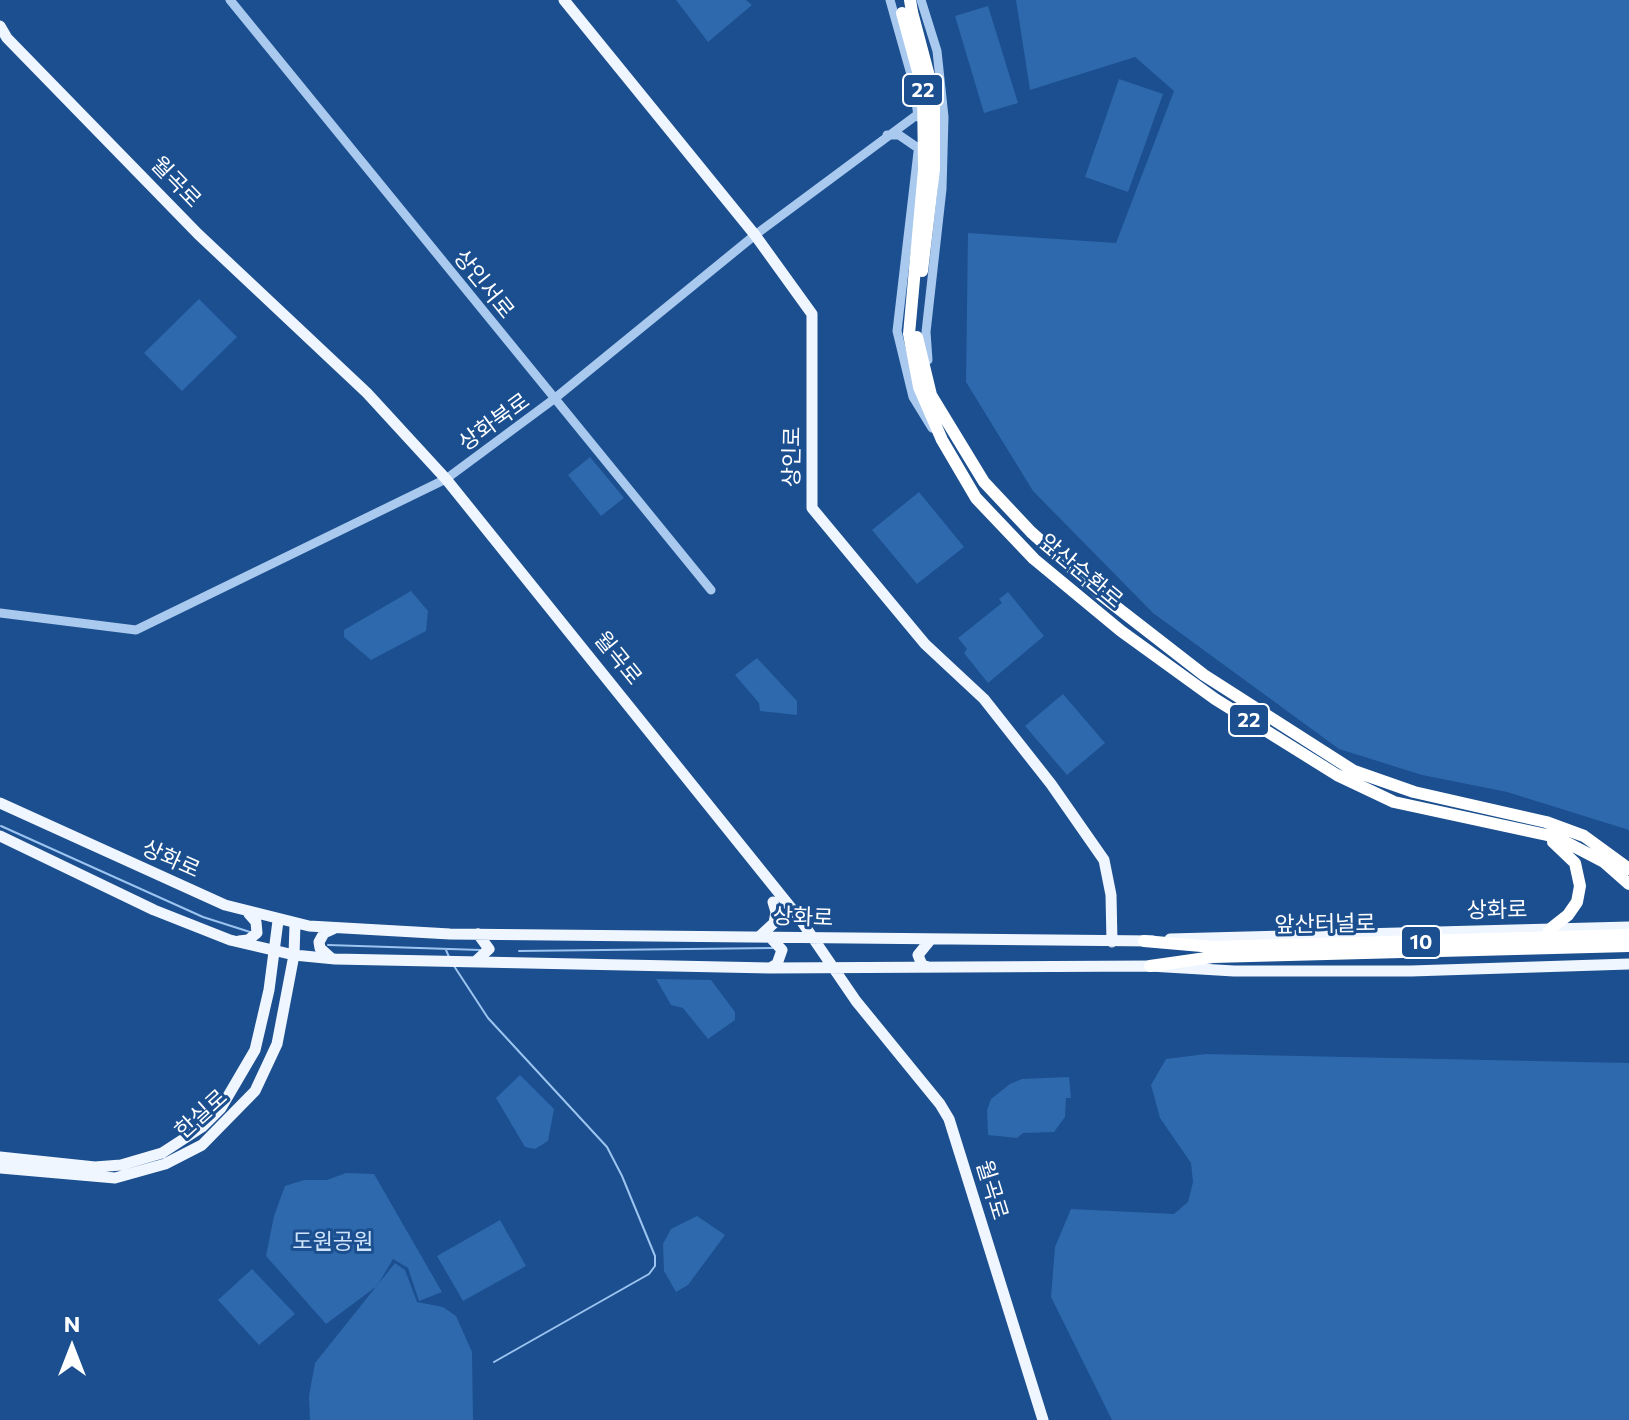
<!DOCTYPE html>
<html>
<head>
<meta charset="utf-8">
<style>
	body { margin:0 }
	#map { position:relative; width:1629px; height:1420px; overflow:hidden; background:#1b4f8f; font-family:Commissioner,sans-serif }
	canvas { display:block }
	.north { position:absolute; left:32px; top:1308px; width:80px; height:80px; -webkit-text-stroke:6px #1b4f8f; paint-order:stroke; rotate:0deg; font-size:22px; font-weight:700; line-height:32px; text-align:center; color:#fff }
	.north::after { content:''; display:block; margin:auto; width:28px; height:36px; background:#fff; clip-path:polygon(50% 0,100% 100%,50% 72%,0 100%) }
</style>
</head>
<body>
<div id="map">
<canvas width="1629" height="1420"></canvas>
<div class="north">N</div>
</div>
<script>
const g = document.querySelector('canvas').getContext('2d');
g.lineJoin = 'round';
function paint(path, color) { g.fillStyle = color; g.fill(path, 'evenodd'); }
const shape = rows => new Path2D(rows.map(r => 'M' + r).join(''));
function stroke(path, color, width, dash) { g.strokeStyle = color; g.lineWidth = width; g.lineCap = dash ? 'butt' : 'round'; g.setLineDash(dash || []); g.stroke(path); }
function label(font, color, halo, rows, align = 'center') {
  g.font = font + ' Commissioner,"Noto Sans KR",sans-serif'; g.lineWidth = 6; g.setLineDash([]); g.textBaseline = 'middle'; g.strokeStyle = halo; g.fillStyle = color; for (const [text, x, y, turn = 0] of rows) {
    g.save(); g.translate(x, y); g.rotate((+turn || 0) * Math.PI / 180); g.textAlign = isNaN(turn) ? turn : align; if (halo) g.strokeText(text, 0, 0); g.fillText(text, 0, 0); g.restore();
  }
}
const green = shape([
	[676,0,746,0,752,5,708,42],
	[1016,0,1629,0,1629,830,1507,792,1422,775,1339,749,1153,613,1033,491,966,382,968,233,1116,243,1174,91,1135,57,1030,90],
	[988,6,1018,103,984,113,955,16],
	[1119,79,1163,94,1128,192,1085,177],
	[199,299,237,337,182,391,144,353],
	[590,457,624,498,601,516,568,475],
	[919,492,964,547,917,584,872,530],
	[411,591,428,611,426,631,371,660,344,637,344,630],
	[1008,592,1044,636,988,683,964,653,967,649,958,638,1002,603,999,599],
	[757,658,797,701,797,715,760,711,759,703,735,675],
	[1063,694,1105,743,1067,775,1025,726],
	[656,979,711,980,735,1012,735,1020,708,1039,683,1008,671,1005],
	[1206,1054,1629,1063,1629,1420,1112,1420,1051,1297,1055,1247,1071,1209,1174,1214,1188,1202,1193,1182,1191,1163,1160,1118,1151,1085,1166,1059],
	[520,1075,554,1109,548,1141,535,1149,525,1147,496,1098],
	[1069,1077,1071,1098,1066,1098,1065,1117,1054,1132,1023,1133,1017,1138,988,1135,987,1110,991,1099,1010,1084,1022,1079],
	[346,1173,374,1174,442,1292,419,1301,408,1268,393,1259,377,1286,326,1324,266,1256,274,1216,285,1186,304,1180,327,1180],
	[697,1216,725,1235,688,1285,676,1292,664,1271,663,1244,671,1229],
	[500,1220,526,1266,463,1301,437,1256],
	[395,1263,405,1270,417,1302,443,1307,456,1316,472,1352,473,1420,310,1420,309,1396,315,1363],
	[252,1269,295,1314,259,1345,218,1300]
]);
const stream = shape([
	[1,826,203,917,250,932],
	[328,945,480,950],
	[446,950,449,957],
	[519,951,773,948],
	[454,966,488,1018,607,1147,622,1176,655,1256,655,1266,649,1274,494,1362]
]);
const minor = shape([
	[230,0,711,590],
	[890,0,914,85,918,117],
	[921,0,937,51,944,117,942,189,926,332,928,360],
	[887,135,899,135,918,148],
	[918,152,897,331,913,397,932,428],
	[0,613,136,630,446,479,554,399,755,235,941,97]
]);
const major = shape([
	[564,0,755,235,812,314,812,508,925,644,984,699,1051,784,1104,860,1111,895,1112,942],
	[0,26,7,38,198,234,367,393,446,479,800,919,856,1001,940,1104,949,1119,1043,1420],
	[0,803,225,905,309,926,450,934,1153,941],
	[0,836,154,910,230,940,294,955,335,959,770,968,1150,966,1234,971,1411,971,1629,964],
	[760,936,774,923,776,912,773,902],
	[769,936,782,950,777,964,770,968],
	[1170,939,1629,927],
	[239,941,248,940,257,933,256,922,249,914],
	[331,958,320,948,319,942,324,933,333,929],
	[476,961,489,949,478,934],
	[928,967,922,965,918,955,931,939],
	[0,1157,95,1167,121,1165,162,1153,202,1127,221,1108,255,1050,269,990,278,921],
	[0,1168,115,1178,165,1164,202,1145,255,1091,277,1044,294,955,295,924]
]);
const highway = shape([
	[910,0,912,12],
	[924,170,909,334,919,387,942,440,976,498,1034,559,1121,631,1215,699,1337,775,1394,802,1556,837,1604,862,1629,884],
	[922,271,934,169],
	[917,337,931,395,984,482,1031,532,1101,595,1204,675,1354,771,1414,792,1546,822,1584,836,1629,869],
	[1549,930,1568,915,1577,902,1580,886,1575,863,1553,842],
	[1144,941,1213,947,1629,935],
	[1150,966,1213,957,1629,946]
]);
const highwayBridge = shape([
	[912,12,934,95,934,169],
	[902,13,923,90,924,170]
]);
const shields = [
	[923,90,40],
	[1249,720,40],
	[1421,942,40]
];
const shieldNames = [
	["22",923,90],
	["22",1249,720],
	["10",1421,942]
];
const streetNames = [
	["월곡로",176,182,46],
	["상인서로",484,284,51],
	["상화북로",494,422,-36],
	["상인로",792,457,-89],
	["앞산순환로",1081,571,40],
	["월곡로",618,658,51],
	["상화로",171,859,24],
	["상화로",1497,910,-1],
	["상화로",803,917,2],
	["앞산터널로",1325,924,-1],
	["한실로",201,1114,-42],
	["월곡로",992,1190,73]
];
const parkNames = [
	["도원공원",333,1242]
];
paint(green, '#2e69ad');
stroke(stream, '#9cc4f0', 2);
stroke(minor, '#a9c9ee', 9);
stroke(major, '#f0f6ff', 11);
stroke(highway, '#fff', 12);
stroke(highwayBridge, '#fff', 12);
for (const [x, y, w] of shields) { const box = new Path2D(); box.roundRect(x - w / 2, y - 16, w, 32, 6); g.fillStyle = '#1b4f8f'; g.fill(box); stroke(box, '#fff', 2); }
label('bold 20px', '#fff', null, shieldNames);
label('22px', '#fff', '#1b4f8f', streetNames);
label('22px', '#cfe3fa', '#1b4f8f', parkNames);
</script>
</body>
</html>
